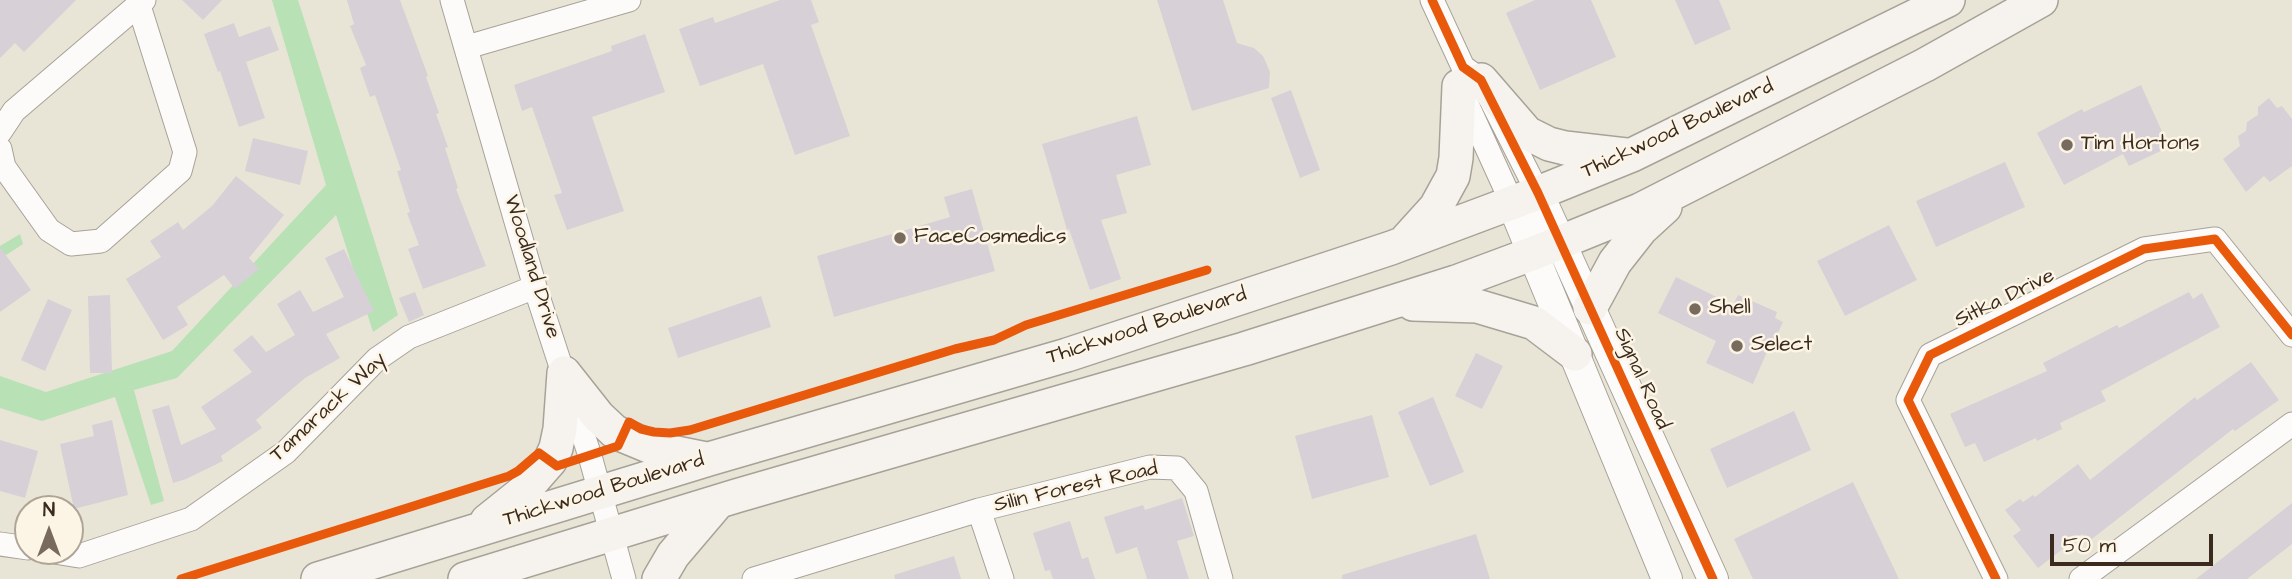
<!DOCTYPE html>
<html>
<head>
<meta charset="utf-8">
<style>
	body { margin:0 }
	#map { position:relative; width:2292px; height:579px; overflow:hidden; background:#e9e5d6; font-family:"Architects Daughter",sans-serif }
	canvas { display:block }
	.north { position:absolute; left:14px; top:495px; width:70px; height:70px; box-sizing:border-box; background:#fcf5e5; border:2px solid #afa495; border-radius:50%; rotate:0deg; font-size:19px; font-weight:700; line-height:28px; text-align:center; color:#3b2a1e }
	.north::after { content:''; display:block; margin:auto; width:24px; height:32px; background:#786b5e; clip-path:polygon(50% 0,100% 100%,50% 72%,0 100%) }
	.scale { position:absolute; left:2050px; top:534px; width:163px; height:32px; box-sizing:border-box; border:4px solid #3b2a1e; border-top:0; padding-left:9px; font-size:21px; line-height:24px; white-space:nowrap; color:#3b2a1e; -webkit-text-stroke:5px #fcf5e5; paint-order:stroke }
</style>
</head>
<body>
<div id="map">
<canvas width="2292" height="579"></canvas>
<div class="north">N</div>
<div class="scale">50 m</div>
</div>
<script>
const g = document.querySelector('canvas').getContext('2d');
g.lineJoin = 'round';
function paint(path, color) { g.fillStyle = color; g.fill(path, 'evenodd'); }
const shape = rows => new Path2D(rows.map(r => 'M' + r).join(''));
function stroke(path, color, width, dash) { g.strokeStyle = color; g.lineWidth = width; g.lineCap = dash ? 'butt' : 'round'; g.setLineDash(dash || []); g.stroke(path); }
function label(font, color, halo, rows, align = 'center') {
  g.font = font + ' "Architects Daughter",sans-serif'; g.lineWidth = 5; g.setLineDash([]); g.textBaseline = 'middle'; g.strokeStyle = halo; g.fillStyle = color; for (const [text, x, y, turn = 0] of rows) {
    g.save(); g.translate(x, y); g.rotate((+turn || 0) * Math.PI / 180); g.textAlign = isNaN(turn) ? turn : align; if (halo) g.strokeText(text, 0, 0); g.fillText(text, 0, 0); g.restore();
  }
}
const green = shape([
	[272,0,298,0,398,315,373,332,336,215,177,378,134,390,164,501,151,505,115,397,42,421,0,408,0,376,46,392,172,351,326,185],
	[20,234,23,244,0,259,0,246]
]);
const building = shape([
	[0,0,76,0,24,52,15,43,0,58],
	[182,0,222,0,203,20],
	[347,0,400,0,428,76,426,77,439,113,436,114,448,147,445,148,458,188,456,189,486,266,423,289,408,249,419,245,407,213,410,212,397,171,401,170,375,95,370,97,360,68,366,65,350,26,354,24],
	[780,0,811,0,819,22,811,25,850,136,795,155,763,64,700,86,679,29,713,17,715,23],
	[1157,0,1223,0,1237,43,1254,48,1263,56,1270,72,1269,88,1192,111],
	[1535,0,1591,0,1616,57,1540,90,1506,13],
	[1675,0,1719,0,1731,29,1695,45],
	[234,23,239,37,270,26,279,50,246,62,265,118,239,127,220,71,218,72,204,34],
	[645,34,665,92,592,117,624,211,567,230,554,195,562,193,532,107,522,111,514,85,612,51,611,46],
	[2141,85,2169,147,2129,166,2123,154,2064,185,2037,133,2082,109,2084,112],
	[1291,90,1320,170,1300,178,1271,98],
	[2269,98,2277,108,2282,106,2292,119,2292,166,2270,182,2264,176,2246,192,2223,159,2240,146,2238,136,2246,131,2247,122,2258,115,2258,107],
	[1137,116,1151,165,1116,175,1127,213,1101,220,1121,279,1090,290,1069,229,1067,230,1042,144],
	[253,138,308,151,300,185,245,171],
	[2005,162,2025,207,1936,247,1916,201],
	[236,176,284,215,249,258,259,269,235,289,224,275,177,307,188,325,163,340,126,279,161,257,150,241,178,222,183,230,212,206],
	[972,189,995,271,834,317,817,256,950,217,944,197],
	[1889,225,1917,280,1845,316,1817,261],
	[0,247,31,290,0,312],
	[344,249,374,311,326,334,340,358,305,378,256,420,262,428,221,456,223,461,186,479,173,483,152,410,169,405,181,445,216,429,201,407,252,372,233,350,252,335,266,352,295,335,277,304,300,290,313,312,344,297,325,258],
	[1676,277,1733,305,1738,295,1777,312,1775,318,1783,322,1775,339,1773,338,1753,384,1706,363,1716,341,1658,313],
	[415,292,424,315,409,322,399,298],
	[2189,292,2193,299,2202,293,2220,327,2101,391,2106,401,2060,423,2062,429,2037,441,2036,438,1984,462,1975,443,1965,447,1950,414,2047,371,2043,363,2117,325,2119,328],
	[110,295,112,373,90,373,88,296],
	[761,296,771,327,678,358,668,328],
	[48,299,72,310,45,371,21,360],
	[1476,353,1503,366,1482,409,1455,396],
	[2251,362,2279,400,2235,431,2233,429,2088,542,2082,534,2038,568,2013,536,2021,530,2005,510,2020,499,2023,502,2033,495,2035,497,2078,464,2090,480,2195,397,2197,400],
	[1433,397,1464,472,1430,486,1398,412],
	[1794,411,1811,450,1727,488,1710,449],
	[1372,415,1389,477,1312,499,1295,436],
	[112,420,128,495,74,509,60,444,94,436,92,425],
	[0,440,38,451,25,498,0,491],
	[1853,482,1899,579,1753,579,1734,539],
	[1182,498,1194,536,1177,541,1189,579,1147,579,1137,547,1116,554,1104,517,1143,505,1145,510],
	[2292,503,2292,544,2247,579,2196,579],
	[1070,521,1082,559,1088,557,1095,579,1053,579,1050,570,1045,571,1033,533],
	[1476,534,1490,579,1342,579,1342,575],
	[954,556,961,579,895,579,894,575]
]);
const minor = shape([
	[452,0,535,287,590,456,624,579],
	[1432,0,1463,67,1481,80,1538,193],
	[467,47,629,0],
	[1461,91,1512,203],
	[0,132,14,111,144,0],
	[0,149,4,167,49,230,71,244,101,241,180,171,185,152,139,6],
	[979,510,1002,579],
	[0,544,28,548],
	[48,551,79,556,191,519,286,452,377,359,409,337,535,287],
	[754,579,979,510,1150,467,1177,468,1196,491,1221,579],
	[1996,579,1908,400,1930,355,2144,249,2215,239,2292,335],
	[2081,579,2292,424]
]);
const tertiary = shape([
	[1538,193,1713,579],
	[1512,203,1667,579]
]);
const secondary = shape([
	[1481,80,1527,133,1549,144,1565,148,1626,155],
	[1407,239,1436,207,1453,176,1456,158,1459,86],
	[1413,304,1477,306,1534,323,1575,354],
	[1590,308,1615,262,1641,229,1665,207],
	[564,373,598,416,615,432,656,449,706,459],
	[487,521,522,493,550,461,556,448,560,429,564,373],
	[318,579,709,459,1067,355,1391,248,1538,193,1632,155,1948,0],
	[465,579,736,496,1244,349,1456,282,1534,253,1640,210,1925,65,2041,0],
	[659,579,673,555,718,502]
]);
const cycleway = shape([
	[1432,0,1463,67,1481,80,1538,193,1713,579],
	[181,579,509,476,518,471,539,453,557,466,618,446,629,422,641,429,654,432,670,433,690,430,955,349,994,340,1026,325,1207,270],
	[1996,579,1908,400,1930,355,2144,249,2215,239,2292,335]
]);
const markers = [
	[2067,145,7,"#786b5e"],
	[900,238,7,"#786b5e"],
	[1695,309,7,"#786b5e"],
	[1737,346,7,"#786b5e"]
];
const streetNames = [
	["Thickwood Boulevard",1678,130,-25],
	["Woodland Drive",531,267,73],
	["Sitka Drive",2005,299,-26],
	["Thickwood Boulevard",1147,327,-18],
	["Signal Road",1641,379,66],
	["Tamarack Way",329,408,-43],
	["Silin Forest Road",1076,488,-13],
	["Thickwood Boulevard",604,491,-17]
];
const poiNames = [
	["Tim Hortons",2081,145],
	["FaceCosmedics",914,238],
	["Shell",1709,309],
	["Select",1751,346]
];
paint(green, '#b8e1b6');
paint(building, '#d7d0d7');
stroke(minor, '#a7a298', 25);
stroke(tertiary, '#a7a298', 32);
stroke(secondary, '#a7a298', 36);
stroke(minor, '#fcfbf9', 23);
stroke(tertiary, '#fcfbf9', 30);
stroke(secondary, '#f6f3ef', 33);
stroke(cycleway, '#e8590c', 9);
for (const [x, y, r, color] of markers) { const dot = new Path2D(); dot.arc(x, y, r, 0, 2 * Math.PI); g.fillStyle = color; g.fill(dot); stroke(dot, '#fcf5e5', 2.5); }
label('21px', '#3b2a1e', '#fcf5e5', streetNames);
label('21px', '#3b2a1e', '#fcf5e5', poiNames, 'left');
</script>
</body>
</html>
